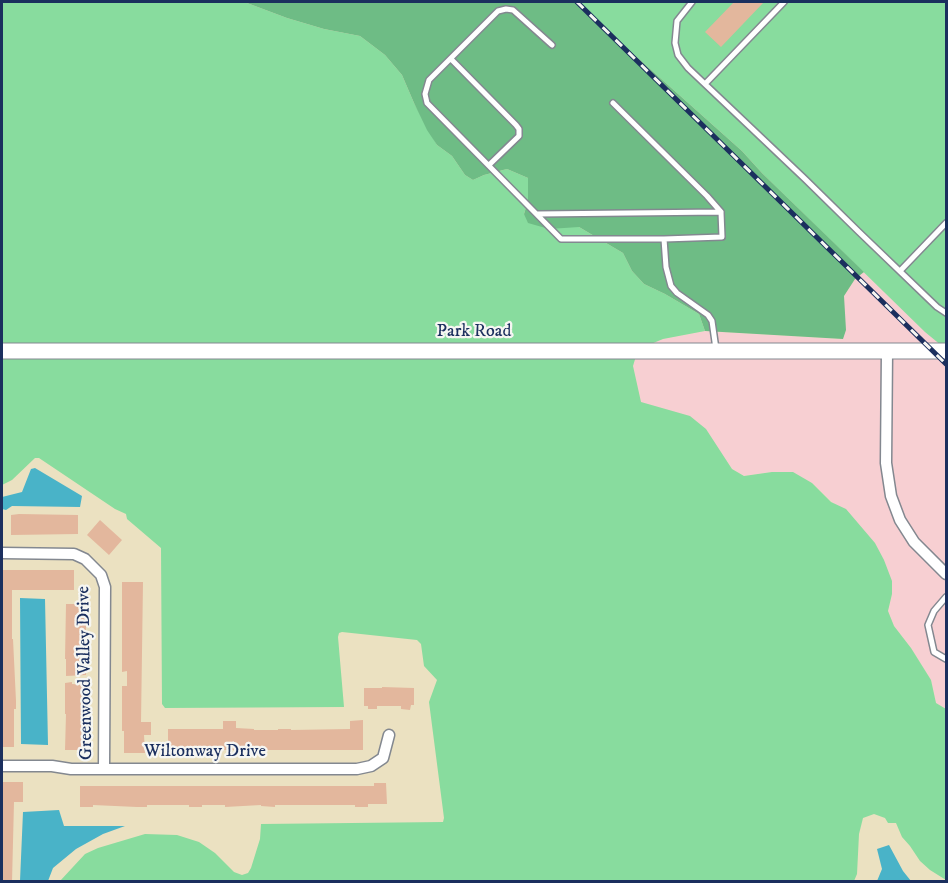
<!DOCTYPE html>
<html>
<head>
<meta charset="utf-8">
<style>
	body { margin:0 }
	#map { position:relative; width:948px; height:883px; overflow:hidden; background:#ebe1c1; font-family:"IM FELL DW Pica",serif }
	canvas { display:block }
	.frame { position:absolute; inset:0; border:3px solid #1b2f5e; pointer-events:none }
</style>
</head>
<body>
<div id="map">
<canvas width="948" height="883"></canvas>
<div class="frame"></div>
</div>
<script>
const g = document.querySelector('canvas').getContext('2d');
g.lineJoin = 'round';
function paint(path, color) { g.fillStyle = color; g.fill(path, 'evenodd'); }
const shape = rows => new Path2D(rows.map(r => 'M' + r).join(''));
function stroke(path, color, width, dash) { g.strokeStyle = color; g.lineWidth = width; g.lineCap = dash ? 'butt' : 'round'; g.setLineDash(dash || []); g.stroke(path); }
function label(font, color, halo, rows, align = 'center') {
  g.font = font + ' "IM FELL DW Pica",serif'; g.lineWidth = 4.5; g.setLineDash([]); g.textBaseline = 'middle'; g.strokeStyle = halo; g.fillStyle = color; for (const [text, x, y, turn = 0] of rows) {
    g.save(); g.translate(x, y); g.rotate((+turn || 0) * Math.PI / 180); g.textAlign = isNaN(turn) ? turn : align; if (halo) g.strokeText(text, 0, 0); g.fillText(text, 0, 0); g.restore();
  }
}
const built = shape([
	[864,272,942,346,646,346,663,339,705,331,842,339,844,296,855,279],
	[636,356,946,356,946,709,936,703,931,680,911,648,894,626,888,611,892,594,878,550,875,543,812,483,772,472,744,476,732,469,719,450,641,402,633,366]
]);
const green = shape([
	[2,2,217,2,247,3,287,18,324,29,360,36,385,55,402,75,414,103,437,145,452,156,465,175,473,180,484,175,507,169,528,178,528,201,524,214,568,227,579,227,623,253,632,271,644,284,665,294,699,314,705,331,663,339,646,346,2,346],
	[575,2,946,2,946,346,942,346,925,332,762,173,742,151],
	[2,356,636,356,633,366,641,402,690,416,706,429,732,469,744,476,772,472,793,472,812,483,831,502,846,509,875,543,884,560,892,581,892,594,888,611,894,626,911,648,931,680,936,703,946,709,946,880,930,870,920,861,910,846,902,837,896,823,888,823,885,818,874,814,863,818,859,834,857,874,854,881,60,881,85,854,98,848,145,834,177,835,199,842,215,853,234,872,242,875,248,873,251,868,260,839,261,824,443,822,444,818,429,702,437,680,424,666,421,644,417,640,342,632,339,633,338,637,344,707,165,708,162,704,161,548,127,519,126,514,115,509,39,458,35,458,12,480,2,485]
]);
const forest = shape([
	[217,2,575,2,742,151,762,173,864,272,855,279,844,296,846,330,843,339,705,331,699,314,665,294,644,284,632,271,623,253,579,227,549,229,528,223,524,214,528,201,528,178,507,169,484,175,473,180,465,175,452,156,437,145,427,130,414,103,402,75,385,55,360,36,324,29,287,18,247,3]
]);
const water = shape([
	[35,468,82,496,80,507,12,506,6,510,2,509,2,497,22,492,31,469],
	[20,598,45,599,48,745,21,744],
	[59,810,64,826,125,826,103,834,76,849,53,868,48,881,20,881,23,812],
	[889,845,903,871,911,881,877,881,882,869,877,849]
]);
const building = shape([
	[734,2,764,2,721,47,705,32],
	[19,514,78,515,78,534,11,535,11,515],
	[100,520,122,540,109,555,87,535],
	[3,570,74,570,74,590,12,590,12,639,13,639,16,701,16,709,14,709,14,747,2,747,2,600,3,600],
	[122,582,143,582,141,722,151,722,151,735,144,735,145,753,124,753,124,731,122,731,122,686,127,686,127,671,122,672],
	[66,604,80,604,80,607,86,607,86,675,66,676,66,659,65,659],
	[72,682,72,684,86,685,86,750,65,750,66,714,65,714,65,683],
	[382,687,414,688,414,705,411,705,410,710,401,709,401,706,377,706,377,709,368,709,368,706,364,706,364,688,382,688],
	[363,720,363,750,172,750,172,747,168,747,168,729,223,729,223,721,236,721,236,728,254,729,254,730,278,730,278,729,291,729,291,730,350,729,350,721],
	[2,782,23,782,23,802,14,802,12,882,2,882],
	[374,783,386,783,387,804,368,804,368,807,355,807,355,805,275,805,275,807,261,806,261,805,225,807,225,805,202,805,202,807,189,807,189,805,147,805,147,807,137,807,93,805,93,807,80,807,80,786,374,786]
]);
const lane = shape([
	[692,2,677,21,675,43,678,55,688,68,805,179,859,232,937,307,946,313],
	[552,45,513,10,506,9,498,11,429,80,425,94,427,103,561,239,664,239,666,267,671,286,677,293,708,315,712,321,716,349],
	[451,59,516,125,519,129,519,136,489,165],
	[705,84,784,2],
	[613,103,707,196,721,212],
	[537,214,721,212,722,237,664,239],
	[900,271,946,223],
	[946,597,934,611,928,625,934,652,946,659]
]);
const street = shape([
	[887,351,886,463,891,496,900,520,914,542,946,574],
	[2,553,74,554,85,559,101,575,105,587,104,769],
	[2,766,52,766,71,769,357,769,371,766,383,758,389,735]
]);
const secondary = shape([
	[2,351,946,351]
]);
const rail = shape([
	[577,2,946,364]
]);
const streetNames = [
	["Park Road",474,332],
	["Greenwood Valley Drive",86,673,-91],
	["Wiltonway Drive",205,752]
];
paint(built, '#f7cfd2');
paint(green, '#88dc9e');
paint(forest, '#6ebc85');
paint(water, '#49b3c8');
paint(building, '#e3b79d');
stroke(lane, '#838890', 8);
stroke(street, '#838890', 13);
stroke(secondary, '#838890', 17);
stroke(lane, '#fff', 5);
stroke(street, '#fff', 10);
stroke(secondary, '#fff', 15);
stroke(rail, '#1b2f5e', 5);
stroke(rail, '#f6f6f2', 3, [9]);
label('18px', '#1b2f5e', '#f6f6f2', streetNames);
</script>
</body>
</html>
